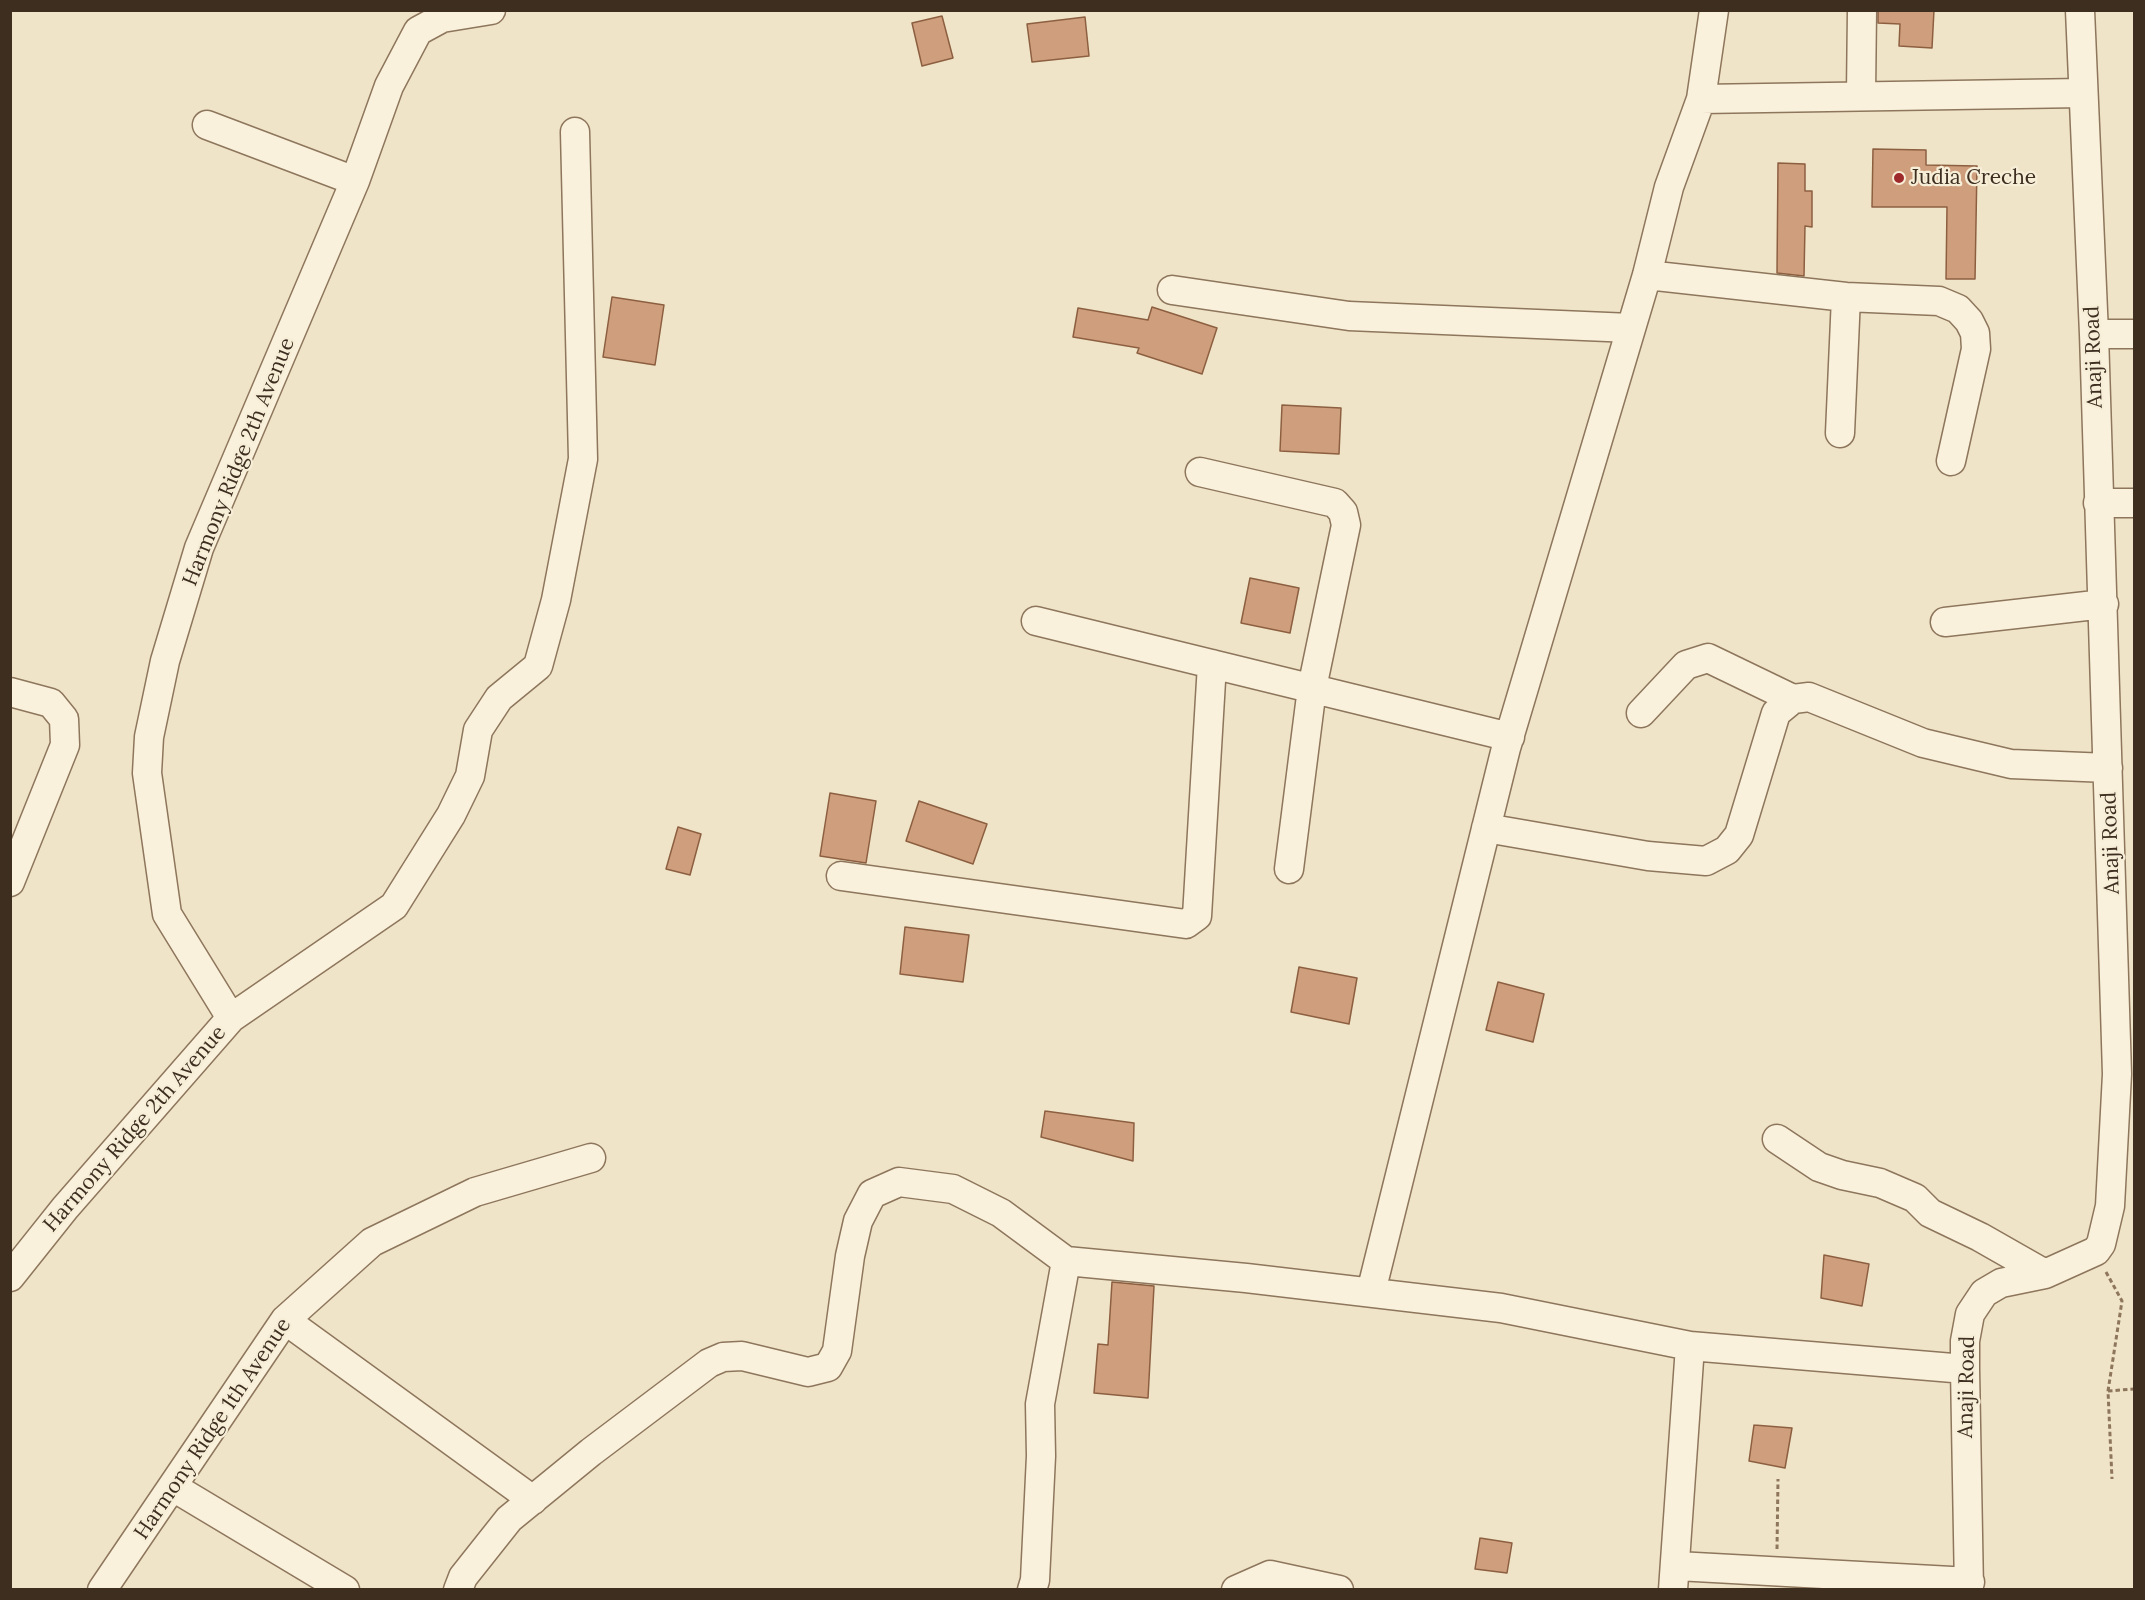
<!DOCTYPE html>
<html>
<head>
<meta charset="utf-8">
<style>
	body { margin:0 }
	#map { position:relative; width:2145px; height:1600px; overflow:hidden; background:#f0e4c8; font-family:Lora,serif }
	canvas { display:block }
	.frame { position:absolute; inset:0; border:12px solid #3d2e20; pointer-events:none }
</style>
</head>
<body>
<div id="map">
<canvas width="2145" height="1600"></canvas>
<div class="frame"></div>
</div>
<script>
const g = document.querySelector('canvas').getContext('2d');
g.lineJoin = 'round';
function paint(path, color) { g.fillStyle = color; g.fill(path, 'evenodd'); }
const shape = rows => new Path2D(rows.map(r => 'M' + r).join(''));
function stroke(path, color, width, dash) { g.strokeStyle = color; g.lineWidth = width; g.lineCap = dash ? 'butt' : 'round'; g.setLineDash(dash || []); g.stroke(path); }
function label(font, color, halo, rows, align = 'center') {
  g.font = font + ' Lora,serif'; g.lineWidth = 4.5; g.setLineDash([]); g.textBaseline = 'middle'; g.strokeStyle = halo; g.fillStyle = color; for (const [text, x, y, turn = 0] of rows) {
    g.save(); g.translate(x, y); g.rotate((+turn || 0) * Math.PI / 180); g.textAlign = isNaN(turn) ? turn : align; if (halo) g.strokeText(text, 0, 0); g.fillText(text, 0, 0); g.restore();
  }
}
const building = shape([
	[1878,10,1934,10,1932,48,1899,46,1900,24,1878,23,1878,10],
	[942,16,953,58,922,66,912,23,942,16],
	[1085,17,1089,56,1032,62,1027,24,1085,17],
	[1873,149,1926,150,1926,165,1977,166,1975,279,1946,279,1947,207,1872,207,1873,149],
	[1778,163,1805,164,1805,191,1812,191,1812,227,1805,226,1804,276,1777,273,1778,163],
	[612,297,664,305,655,365,603,357,612,297],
	[1152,307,1217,328,1202,374,1137,353,1139,348,1073,337,1078,308,1148,320,1152,307],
	[1282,405,1341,408,1339,454,1280,451,1282,405],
	[1250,578,1299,588,1290,633,1241,623,1250,578],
	[830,793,876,801,866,863,820,856,830,793],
	[919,801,987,824,973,864,906,841,919,801],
	[678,827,701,834,690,875,666,869,678,827],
	[905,927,969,935,963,982,900,974,905,927],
	[1299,967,1357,978,1349,1024,1291,1012,1299,967],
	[1498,982,1544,994,1533,1042,1486,1030,1498,982],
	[1045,1111,1134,1123,1133,1161,1041,1137,1045,1111],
	[1824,1255,1869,1264,1862,1306,1821,1298,1824,1255],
	[1112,1282,1154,1286,1148,1398,1094,1393,1098,1344,1108,1345,1112,1282],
	[1754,1425,1792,1428,1785,1468,1749,1461,1754,1425],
	[1480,1538,1512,1543,1507,1573,1475,1569,1480,1538]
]);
const path = shape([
	[2106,1272,2122,1301,2108,1391,2112,1479],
	[2108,1391,2134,1389],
	[1777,1549,1778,1479]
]);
const minor = shape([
	[1861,94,1862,10],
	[1701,99,2082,93],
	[355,181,389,86,418,31,442,18,491,10],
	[1647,275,1846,297,1939,301,1958,309,1969,321,1975,333,1976,349,1951,461],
	[1172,290,1349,316,1631,328],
	[2094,334,2134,334],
	[1840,433,1846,297],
	[1200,472,1335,503,1343,512,1346,525,1312,688,1289,869],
	[2098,503,2134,503],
	[1036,621,1510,737],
	[1945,622,2104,604],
	[10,692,51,703,64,719,65,745,10,882],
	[1641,713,1686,665,1708,658,1793,699],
	[1486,828,1648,856,1706,861,1727,850,1739,835,1776,713,1793,699,1809,697,1923,743,2011,764,2108,768],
	[841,876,1186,924,1197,916,1212,664],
	[231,1018,394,906,451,815,470,776,478,730,499,698,538,666,556,600,583,459,575,132],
	[1777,1139,1819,1167,1842,1175,1880,1183,1915,1198,1930,1213,1980,1237,2045,1274],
	[10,1277,65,1208,231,1018,167,914,147,773,149,737,165,661,199,548,355,181,207,125],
	[1371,1292,1506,748,1647,275,1669,187,1701,99,1714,10],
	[285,1320,533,1500],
	[173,1487,345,1590],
	[1677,1566,1970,1582],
	[102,1590,285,1320,372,1242,475,1192,591,1158],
	[458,1590,463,1577,509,1519,591,1452,709,1363,723,1357,742,1356,808,1372,828,1367,837,1351,850,1256,858,1221,872,1194,899,1182,953,1189,1001,1213,1066,1261],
	[1032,1590,1035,1580,1041,1456,1040,1404,1066,1261,1246,1278,1501,1308,1690,1346,1965,1369],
	[1236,1590,1270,1575,1339,1590],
	[1673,1590,1690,1346],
	[1969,1590,1965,1369,1965,1341,1970,1314,1984,1293,2001,1283,2045,1274,2096,1251,2101,1244,2110,1206,2117,1074,2094,334,2080,10]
]);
const markers = [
	[1899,178,6,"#9e2a2b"]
];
const poiNames = [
	["Judia Creche",1911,178]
];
const streetNames = [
	["Anaji Road",2094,357,-92],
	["Harmony Ridge 2th Avenue",239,462,-68],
	["Anaji Road",2111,843,-92],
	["Harmony Ridge 2th Avenue",135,1129,-49],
	["Anaji Road",1967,1387,-89],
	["Harmony Ridge 1th Avenue",213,1429,-56]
];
paint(building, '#cf9f7d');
stroke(building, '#8d5f41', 1.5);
stroke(minor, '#8d765c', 31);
stroke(path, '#8d765c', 3, [4.5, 3]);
stroke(minor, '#faf1dc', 28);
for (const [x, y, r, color] of markers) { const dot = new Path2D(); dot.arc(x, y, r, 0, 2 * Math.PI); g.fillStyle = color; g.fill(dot); stroke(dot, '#f7eed8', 2); }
label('21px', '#3d2e20', '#f7eed8', poiNames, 'left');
label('21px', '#3d2e20', '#f7eed8', streetNames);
</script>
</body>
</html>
